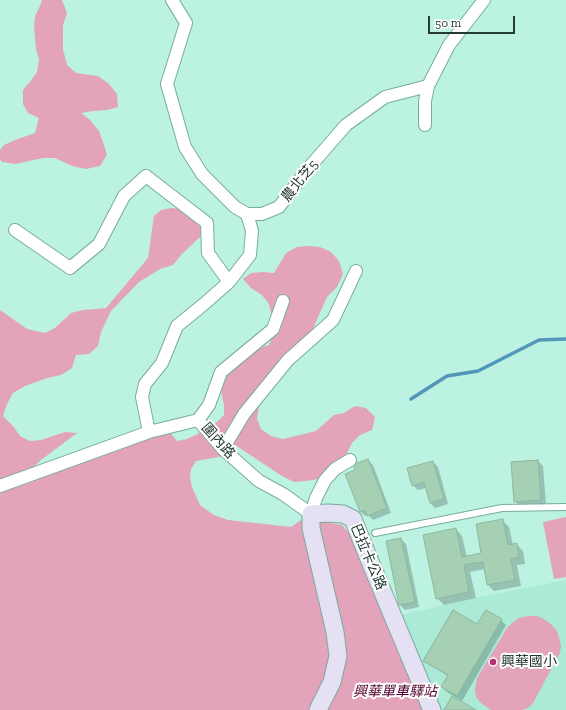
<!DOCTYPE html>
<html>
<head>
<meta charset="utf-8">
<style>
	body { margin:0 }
	#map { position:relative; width:566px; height:710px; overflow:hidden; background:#bcf2e2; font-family:"Zilla Slab",serif }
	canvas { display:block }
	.scale { position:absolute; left:428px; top:16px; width:87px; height:18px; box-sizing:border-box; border:2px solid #233933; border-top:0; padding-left:5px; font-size:12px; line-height:14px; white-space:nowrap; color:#233933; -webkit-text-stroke:3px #fff; paint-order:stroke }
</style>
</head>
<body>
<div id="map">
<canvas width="566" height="710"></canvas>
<div class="scale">50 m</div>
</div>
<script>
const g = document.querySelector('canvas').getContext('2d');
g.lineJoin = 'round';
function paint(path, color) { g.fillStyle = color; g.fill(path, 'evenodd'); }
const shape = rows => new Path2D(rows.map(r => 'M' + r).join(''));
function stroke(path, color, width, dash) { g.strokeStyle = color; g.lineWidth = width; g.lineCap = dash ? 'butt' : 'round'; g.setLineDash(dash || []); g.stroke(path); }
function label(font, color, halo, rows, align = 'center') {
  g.font = font + ' "Zilla Slab","Noto Sans TC",serif'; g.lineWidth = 4; g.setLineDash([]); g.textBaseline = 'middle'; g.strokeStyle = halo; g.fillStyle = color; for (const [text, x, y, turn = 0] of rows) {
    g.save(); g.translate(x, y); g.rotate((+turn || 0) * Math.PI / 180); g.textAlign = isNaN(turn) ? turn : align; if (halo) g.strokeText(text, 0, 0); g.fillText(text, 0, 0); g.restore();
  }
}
const built = shape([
	[566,580,566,710,439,710,401,615,484,596]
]);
const green = shape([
	[42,0,62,0,67,13,63,25,63,49,67,65,76,73,98,76,109,84,117,94,118,107,107,110,93,111,81,113,90,120,99,131,104,145,107,155,100,166,86,169,72,166,55,158,43,158,15,164,2,162,0,159,0,150,4,145,15,140,35,133,39,118,28,113,23,104,23,90,30,82,37,72,39,60,36,49,34,26,35,16,40,6],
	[172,208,183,209,203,225,200,237,181,255,173,265,160,269,139,282,111,311,101,332,98,346,89,354,76,355,72,368,61,375,47,378,25,386,13,393,7,404,3,416,13,426,20,436,30,441,41,440,65,432,77,433,41,460,28,472,29,483,39,477,152,427,161,422,177,441,187,439,196,435,206,428,216,423,224,415,224,405,221,391,224,379,230,368,250,351,269,345,275,330,269,304,262,295,251,288,243,279,251,273,263,272,274,273,286,253,297,247,309,246,320,247,331,252,339,261,343,274,337,287,327,297,315,324,311,337,268,393,259,406,257,419,261,429,271,436,283,439,316,431,334,415,344,413,355,406,366,408,375,417,372,430,360,435,352,443,341,465,332,474,318,479,306,481,294,482,282,476,235,445,231,453,224,456,196,461,191,469,190,478,192,487,200,505,214,515,228,520,291,527,304,518,342,525,355,540,422,710,0,710,0,310,27,329,45,333,55,328,71,313,83,310,95,309,106,308,148,258,154,216,161,210],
	[566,517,566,577,554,579,543,522],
	[528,616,537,616,544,619,552,625,557,631,561,645,560,653,533,703,528,708,522,710,491,710,481,703,476,697,475,689,477,678,507,628,512,623,519,618]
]);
const shadow = shape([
	[368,460,373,465,391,513,373,520,368,515,365,516,360,511,356,471],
	[538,461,543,466,546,504,520,506,515,501],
	[433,462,438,467,448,504,435,508,430,503,426,488,418,490,413,485],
	[502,520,509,527,513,545,516,544,523,551,525,564,517,565,521,586,494,591,488,585,485,569,470,572,476,598,444,605,437,598,456,529,462,536,467,557,482,554],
	[401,539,406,544,419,607,405,610,400,605],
	[501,620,506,625,462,701,447,692,442,687,448,676,430,665,425,660,478,625]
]);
const stream = shape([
	[411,399,447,376,478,371,539,340,566,339]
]);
const building = shape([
	[368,459,387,508,367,516,365,510,360,512,345,474,355,470,354,467,357,463,368,459],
	[538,460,541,500,514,502,511,462,538,460],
	[433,461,444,499,430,503,424,482,412,486,407,468,433,461],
	[503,519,508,545,517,543,519,557,511,559,515,580,487,585,483,562,464,565,469,592,436,599,423,535,456,528,462,557,481,553,476,524,503,519],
	[401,538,415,602,399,605,386,541,401,538],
	[453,610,477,624,486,610,502,619,457,696,441,687,448,675,423,661,453,610],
	[452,696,476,710,444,710,452,696]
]);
const service = shape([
	[375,533,502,508,566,507]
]);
const minor = shape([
	[172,0,186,23,167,84,185,147,202,174,235,207,247,214,262,214,279,207,306,171,346,125,385,97,428,86],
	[425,125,425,101,428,86,449,45,484,0],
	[15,230,70,268,99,244,124,196,146,176,207,223,208,253,229,282],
	[198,420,209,405,221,372,273,329,283,301],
	[149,432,142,397,145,384,162,363,177,326,204,304,229,282,250,255,252,231,247,214],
	[223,449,244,414,288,360,333,320,356,271],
	[0,486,149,432,198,420,223,449,259,481,283,494,311,514,316,498,325,480,335,469,350,460]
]);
const secondary = shape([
	[318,710,332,682,338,656,335,632,311,528,311,514,328,513,343,514,353,519,369,559,432,710]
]);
const markers = [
	[493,662,4,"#b73073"]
];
const streetNames = [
	["農北芝5",300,181,-51],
	["圍內路",218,441,48],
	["巴拉卡公路",368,557,67]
];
const poiNames = [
	["興華國小",501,662]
];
const parkNames = [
	["興華單車驛站",395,692]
];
paint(built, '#aaead7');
paint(green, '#e2a3bb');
paint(shadow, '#0003');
stroke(stream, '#5496ba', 3.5);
paint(building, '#a6d0b3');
stroke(building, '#8eb79b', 1);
stroke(service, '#78ac9d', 8);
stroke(minor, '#78ac9d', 14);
stroke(secondary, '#78ac9d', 19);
stroke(service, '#fff', 6);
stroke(minor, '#fff', 12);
stroke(secondary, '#e5e0f3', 17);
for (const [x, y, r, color] of markers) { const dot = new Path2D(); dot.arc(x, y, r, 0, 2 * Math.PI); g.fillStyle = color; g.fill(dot); stroke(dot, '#fff', 1.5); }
label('14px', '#233933', '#fff', streetNames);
label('14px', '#233933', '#fff', poiNames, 'left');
label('italic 14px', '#53022e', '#fff', parkNames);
</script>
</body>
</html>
